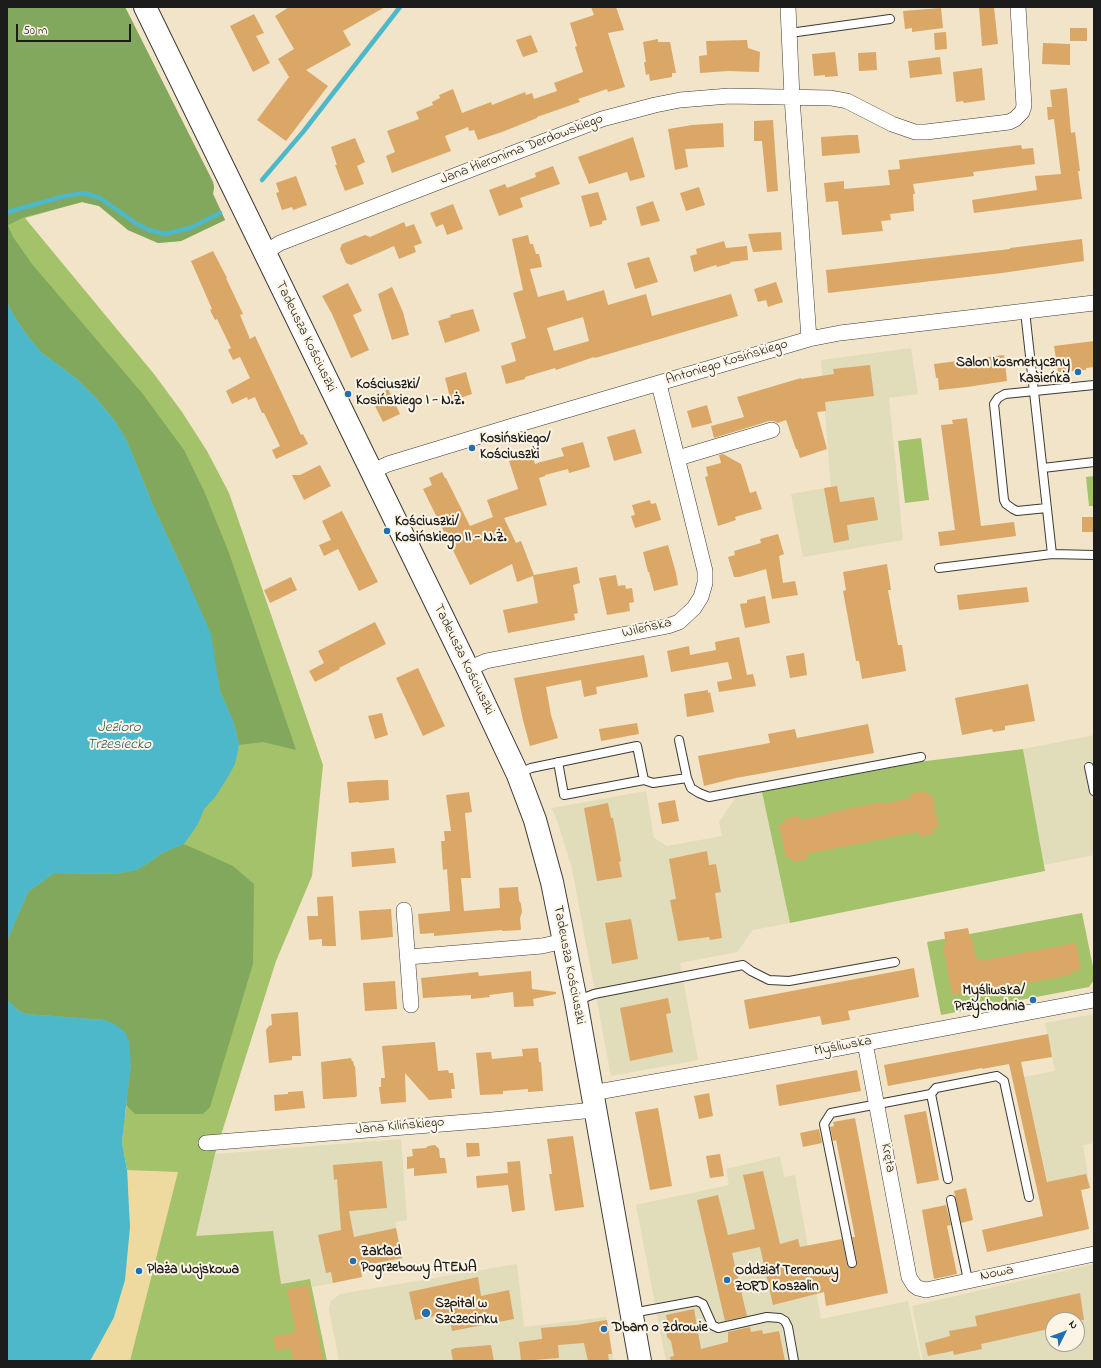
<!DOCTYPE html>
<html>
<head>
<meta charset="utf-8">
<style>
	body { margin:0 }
	#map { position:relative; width:1101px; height:1368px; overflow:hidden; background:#f2e4c8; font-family:"Indie Flower",sans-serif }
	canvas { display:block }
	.frame { position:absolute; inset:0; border:8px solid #1c1c1c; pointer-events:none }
	.north { position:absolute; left:1045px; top:1312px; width:40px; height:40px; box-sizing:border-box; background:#fcf5e5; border:1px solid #a29e95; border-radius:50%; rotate:48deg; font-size:11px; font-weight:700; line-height:16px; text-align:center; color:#1c1c1c }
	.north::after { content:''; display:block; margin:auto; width:14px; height:18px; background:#1f6fb2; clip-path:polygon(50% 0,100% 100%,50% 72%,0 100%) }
	.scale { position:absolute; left:16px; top:24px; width:115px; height:18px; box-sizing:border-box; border:2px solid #1c1c1c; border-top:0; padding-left:5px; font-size:12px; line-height:14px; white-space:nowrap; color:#1c1c1c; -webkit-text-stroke:3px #fcf5e5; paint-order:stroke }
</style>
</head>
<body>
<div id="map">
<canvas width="1101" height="1368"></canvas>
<div class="frame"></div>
<div class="north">N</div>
<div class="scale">50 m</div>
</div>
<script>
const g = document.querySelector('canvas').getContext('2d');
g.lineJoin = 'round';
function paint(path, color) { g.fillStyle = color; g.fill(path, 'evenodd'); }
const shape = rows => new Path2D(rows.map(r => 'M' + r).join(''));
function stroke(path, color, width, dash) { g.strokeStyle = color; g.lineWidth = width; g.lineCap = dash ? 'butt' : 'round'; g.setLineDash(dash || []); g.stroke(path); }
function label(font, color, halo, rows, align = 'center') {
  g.font = font + ' "Indie Flower",sans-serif'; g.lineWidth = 4; g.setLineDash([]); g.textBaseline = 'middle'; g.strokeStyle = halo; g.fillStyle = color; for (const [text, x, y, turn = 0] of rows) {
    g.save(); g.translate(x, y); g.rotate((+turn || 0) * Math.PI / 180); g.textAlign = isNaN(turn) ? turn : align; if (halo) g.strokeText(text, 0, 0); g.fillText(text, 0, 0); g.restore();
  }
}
const built = shape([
	[911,348,918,394,889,398,903,540,803,557,791,494,831,487,821,360],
	[1094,735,1094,855,1044,865,1023,749],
	[646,791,654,838,667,846,722,836,719,822,736,797,762,792,790,923,753,930,737,952,680,963,698,1060,611,1076,572,869,559,826,552,808],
	[1094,1014,1094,1143,1083,1145,1090,1188,1051,1197,1024,1077,1055,1071,1045,1023],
	[401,1139,407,1220,395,1222,403,1261,361,1270,362,1277,333,1283,312,1287,310,1279,281,1284,196,1236,215,1154],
	[780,1156,784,1177,795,1175,821,1319,908,1301,921,1361,666,1361,636,1205,729,1185,726,1169],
	[517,1264,524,1327,606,1317,614,1361,339,1361,329,1309,331,1301,340,1294],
	[1094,1264,1094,1361,923,1361,912,1306],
	[1053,1320,1077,1320,1077,1344,1053,1344]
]);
const green = shape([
	[7,7,125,7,213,182,214,187,213,194,225,220,181,241,158,243,128,230,99,206,82,202,25,218,154,374,182,412,207,451,229,493,323,765,312,876,276,961,215,1154,196,1236,273,1231,281,1284,310,1279,327,1361,90,1361,94,1354,127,1170,122,1142,124,1121,128,1098,7,1047],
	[921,438,929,500,905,503,898,441],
	[1094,476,1094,506,1089,506,1086,477],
	[1023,749,1045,871,790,923,762,792,926,761],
	[1082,913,1094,972,1094,980,1089,987,941,1015,927,942]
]);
const forest = shape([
	[7,7,125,7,213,182,214,187,213,194,225,220,181,241,158,243,128,230,99,206,82,202,25,217,8,225,13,237,32,264,142,393,184,450,204,491,229,553,296,750,263,742,239,745,234,723,220,691,216,669,188,581,153,505,127,441,115,421,96,398,77,379,41,352,26,334,11,311,7,301],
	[184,844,233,866,254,884,253,964,210,1107,203,1114,135,1114,126,1105,131,1063,105,1020,27,1014,19,1011,7,1000,7,941,28,892,54,873,116,874,136,870,147,864,162,853]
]);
const sand = shape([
	[127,1170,178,1172,130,1361,90,1361,114,1317,128,1195]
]);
const water = shape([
	[7,301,11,311,26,334,41,352,77,379,96,398,115,421,127,441,153,505,188,581,211,634,220,691,234,723,239,745,235,764,229,775,216,796,204,809,198,824,184,844,162,853,147,864,136,870,116,874,54,873,28,892,7,941],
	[7,1000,19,1011,27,1014,105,1020,116,1025,125,1032,129,1042,131,1063,122,1142,127,1170,130,1227,125,1280,114,1317,90,1361,7,1361]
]);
const stream = shape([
	[262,180,303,132,400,7],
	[7,212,65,196,84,193,100,198,137,224,149,230,165,234,190,228,220,213]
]);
const building = shape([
	[289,7,385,7,343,31,351,45,306,70,328,86,286,141,257,120,289,77,278,59,294,49,275,16],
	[591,7,616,7,624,30,608,33,625,87,608,92,607,89,578,99,580,102,537,117,537,118,502,132,478,140,474,130,469,131,468,127,445,136,451,151,392,173,386,156,395,152,387,131,419,119,416,112,433,105,432,102,440,98,439,95,453,89,462,113,491,102,492,105,525,92,526,95,532,93,534,99,557,91,554,83,583,72,575,47,577,46,570,23,594,15],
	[979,7,994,7,998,44,982,46],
	[941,8,943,28,912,32,912,28,905,29,903,11],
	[254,14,264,33,256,36,270,63,253,72,230,26],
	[1070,28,1087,28,1087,41,1070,41],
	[946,32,947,49,935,50,934,33],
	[531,35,538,52,523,57,516,40],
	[658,39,658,42,670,42,676,73,672,73,672,77,650,81,649,74,646,75,644,62,646,62,643,42],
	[747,40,748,48,760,52,759,72,728,71,700,73,699,56,707,55,706,41],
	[1043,43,1070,44,1070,65,1042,64],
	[835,52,838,76,825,77,825,75,814,76,812,54],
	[876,52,877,70,859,71,858,53],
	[940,57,942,74,910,78,908,61],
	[982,68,985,100,964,103,963,101,956,102,953,72],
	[1067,88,1071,133,1075,132,1080,171,1078,171,1082,199,974,213,972,200,1037,190,1035,176,1061,174,1054,119,1048,120,1047,107,1052,107,1050,90],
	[773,120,778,191,767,192,762,141,754,141,754,121],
	[723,123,724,147,685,149,688,167,675,170,668,129,692,125],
	[850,135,858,135,860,153,822,156,821,137],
	[633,137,645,177,630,181,627,172,589,184,578,157],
	[355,138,365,162,357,166,364,184,345,191,335,165,337,165,331,147],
	[1021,145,1022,149,1033,148,1035,164,973,172,974,176,913,184,915,194,913,194,914,211,890,214,891,220,881,221,883,231,842,235,838,201,826,202,824,183,844,181,844,189,890,185,888,170,900,169,899,160],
	[553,166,560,184,520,198,523,207,499,216,489,190,505,184,507,188,536,177,535,173],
	[296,176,307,205,293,210,292,207,282,210,276,193,279,192,276,183],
	[699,187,705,205,686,211,680,193],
	[598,192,607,220,602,221,602,224,590,227,581,196],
	[653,201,660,221,641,226,636,207],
	[453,204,463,229,447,235,443,224,436,227,430,213],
	[404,222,406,227,414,224,422,243,414,246,416,252,399,259,394,246,351,265,346,263,340,249,342,244,365,235,370,237],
	[781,232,782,250,753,252,748,234],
	[528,235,530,244,533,244,536,254,539,254,542,267,530,269,538,297,564,290,567,301,604,290,608,305,646,294,652,316,731,294,738,316,595,358,594,357,556,370,555,368,525,377,525,379,506,384,501,366,516,361,511,343,526,338,513,293,523,290,512,239],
	[583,317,589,341,554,351,547,328],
	[1082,239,1084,261,1002,273,828,293,826,270,1010,249,1010,248],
	[724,241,726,248,747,246,748,260,730,262,731,263,717,267,716,265,694,272,690,256,697,254,696,249],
	[213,251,227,278,226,278,243,314,240,315,250,339,255,336,291,413,301,435,303,434,308,444,276,459,272,450,280,446,264,413,262,413,255,397,248,400,247,397,232,404,226,391,250,378,240,357,233,360,228,350,231,348,217,319,215,320,210,310,212,309,191,261],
	[649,257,658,282,635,289,627,263],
	[776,282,783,302,768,307,766,300,758,302,754,289],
	[348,283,362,311,353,315,369,350,351,358,332,314,322,296],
	[392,287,403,312,409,335,392,340,378,294],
	[473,309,480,331,445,343,438,321,451,317,450,315],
	[1094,341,1094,367,1086,368,1086,370,1058,372,1054,346],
	[1004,355,1007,381,967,387,939,390,938,378,936,378,934,364],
	[870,365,874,396,825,402,826,411,817,412,827,449,800,458,797,449,796,449,786,420,778,423,774,421,769,421,714,438,711,426,744,417,737,397,801,378,801,379,834,374,833,369],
	[466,372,472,394,451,401,445,378],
	[388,389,400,414,383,422,374,404,377,402,375,396],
	[707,405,712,423,692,428,687,411],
	[967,418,981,526,1014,522,1016,536,940,546,938,532,955,530,941,425,953,424,952,420],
	[635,429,642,453,614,461,607,437],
	[583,442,590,467,569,473,568,469,545,475,545,476,539,478,547,505,504,518,516,543,521,541,534,575,577,567,580,583,573,585,578,613,574,614,575,620,508,633,503,610,538,603,533,576,517,582,512,564,470,585,423,489,432,485,429,478,442,472,445,478,446,478,470,526,493,517,487,500,518,489,509,461,519,458,522,459,533,456,535,464,541,462,564,456,561,448],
	[723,454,741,464,750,493,756,491,762,509,735,517,736,520,718,526,705,477,708,476,706,467,721,463,719,455],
	[320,465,331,486,304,500,292,475,300,475],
	[837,486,840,502,874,497,878,520,847,525,849,540,834,543,824,488],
	[650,500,651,504,656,503,661,520,635,528,631,516,635,515,632,505],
	[342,511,378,582,359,591,338,549,324,556,319,545,331,540,322,521],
	[1082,517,1094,517,1094,532,1082,532],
	[778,534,784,554,779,556,783,583,795,581,798,595,772,599,766,569,739,577,734,577,728,557,735,555,734,551,761,543,760,539],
	[668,545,676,573,678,585,654,591,649,572,648,572,643,552],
	[887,564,891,590,888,590,898,645,902,645,906,671,862,679,859,661,856,661,843,591,846,590,843,572],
	[616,575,618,586,625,585,626,589,632,588,634,602,629,603,630,611,607,615,599,578],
	[291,577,297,590,270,603,264,590],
	[1027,587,1029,602,959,610,957,595],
	[765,596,770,623,745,628,740,604,747,603,747,600],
	[375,622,386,644,339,668,340,669,315,682,309,671,324,663,318,651],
	[739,637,747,675,753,674,756,686,719,692,717,682,732,679,728,662,671,672,667,651,689,646,690,655,716,650,715,642],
	[804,653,807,675,790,678,786,656],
	[644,655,648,677,596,687,597,694,584,697,581,680,546,687,551,715,558,738,530,746,523,720,514,678],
	[418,668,445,726,423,736,396,678],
	[1028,684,1035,721,1005,726,1005,730,993,732,992,729,962,735,955,698],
	[708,690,708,693,710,692,714,712,687,717,684,694],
	[382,713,388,735,375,739,368,716],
	[637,723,639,734,601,741,599,729],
	[868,724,874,753,736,778,704,786,698,756,770,743,768,734,795,729,797,738],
	[379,780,388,780,389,800,359,803,359,802,349,803,347,782],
	[925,791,929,795,932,794,939,828,932,829,934,834,919,837,918,832,807,854,808,859,793,862,792,857,786,858,779,825,786,823,784,819,799,816,800,820,828,815,827,813,883,802,884,804,911,798,910,794],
	[469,792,472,812,465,813,471,878,461,878,464,911,500,908,499,888,518,887,519,900,521,904,522,912,520,918,521,930,502,931,502,930,434,936,434,933,420,934,418,914,450,911,447,869,443,870,441,841,445,841,444,831,451,831,446,795],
	[675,800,679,821,662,824,658,803],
	[608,803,611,818,613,818,621,861,619,862,622,877,597,881,584,808],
	[394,848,396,863,352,867,351,852],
	[707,851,709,865,716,864,721,892,715,893,722,938,710,940,709,937,678,941,670,900,676,899,669,859],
	[333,896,336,946,322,946,322,939,309,940,307,916,318,916,317,897],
	[391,909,393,937,361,940,359,911],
	[631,919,638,959,612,964,605,923],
	[968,928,970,937,972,937,976,958,978,957,979,961,1076,943,1081,970,1071,972,1072,975,1054,978,961,995,960,993,952,995,943,946,946,945,944,932],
	[914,968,919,997,848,1011,850,1020,822,1025,820,1016,749,1029,744,1000],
	[531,971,532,989,556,992,556,994,533,999,534,1006,514,1007,513,992,489,995,490,997,471,999,471,995,423,998,421,978,478,972,479,976],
	[395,981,397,1009,365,1011,363,983],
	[668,998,671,1013,666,1014,673,1052,630,1061,620,1008],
	[298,1012,301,1056,292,1056,292,1060,269,1063,266,1030,269,1026,272,1025,271,1014],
	[1048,1034,1052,1057,1021,1062,1027,1090,1047,1182,1086,1174,1090,1188,1081,1190,1089,1229,987,1252,982,1230,1043,1216,1009,1064,982,1069,982,1068,888,1086,884,1065],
	[435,1042,438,1071,448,1070,449,1073,453,1073,455,1089,451,1089,452,1098,429,1100,405,1073,406,1102,381,1104,379,1087,381,1087,381,1078,385,1078,382,1046],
	[538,1048,539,1062,541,1062,543,1091,528,1092,528,1089,503,1091,503,1094,480,1095,476,1053,491,1052,492,1059,523,1056,522,1049],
	[351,1058,352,1061,353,1061,354,1066,355,1066,357,1095,356,1097,323,1099,321,1062],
	[857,1070,861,1091,779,1106,776,1085],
	[303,1091,305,1108,275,1111,274,1095,288,1094,288,1092],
	[709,1093,713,1116,699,1119,694,1096],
	[658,1108,672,1186,650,1190,635,1112],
	[926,1111,939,1180,917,1184,904,1115],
	[855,1118,888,1293,826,1306,824,1292,773,1305,760,1247,732,1253,747,1316,725,1321,697,1200,718,1195,728,1235,755,1229,743,1175,763,1171,780,1244,798,1239,800,1247,842,1239,847,1264,851,1268,855,1267,857,1262,852,1237,855,1237,851,1216,836,1140,833,1141,830,1127,834,1126,833,1122],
	[819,1129,822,1143,803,1147,800,1133],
	[573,1136,584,1207,555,1211,549,1174,552,1174,547,1139],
	[466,1143,479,1143,480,1156,467,1157],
	[435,1145,439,1149,440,1158,445,1158,447,1173,414,1176,414,1168,407,1169,407,1157,413,1156,412,1149,426,1148,428,1146],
	[720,1154,724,1176,710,1178,706,1156],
	[382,1161,387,1208,349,1211,354,1237,396,1228,402,1258,360,1266,362,1277,333,1283,331,1272,326,1273,318,1235,341,1230,337,1179,334,1180,333,1165],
	[520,1161,525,1210,512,1212,508,1185,477,1188,476,1176,508,1173,507,1162],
	[966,1188,973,1220,961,1223,954,1191],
	[946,1205,951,1225,947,1226,957,1274,934,1279,922,1210],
	[478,1277,481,1296,509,1290,514,1319,452,1331,449,1313,415,1320,409,1292],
	[308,1285,323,1359,315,1361,294,1361,290,1348,276,1351,273,1337,296,1332,287,1289],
	[1080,1293,1084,1320,1053,1320,1053,1328,981,1344,982,1349,954,1355,953,1351,928,1356,925,1343,950,1336,949,1331,977,1326,975,1316],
	[694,1309,701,1349,728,1342,728,1332,750,1327,751,1332,762,1330,763,1334,779,1331,785,1361,671,1361,670,1357,674,1356,671,1341,667,1337,666,1328,668,1325,666,1315],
	[607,1320,612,1354,608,1354,609,1361,588,1361,584,1343,558,1345,559,1358,521,1361,519,1342,542,1339,541,1328,576,1325],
	[491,1345,494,1361,453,1361,451,1350,455,1348]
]);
const lane = shape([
	[790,33,890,19],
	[1025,311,1052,554],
	[1043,468,1094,462],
	[1047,508,1017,511,1013,509,1006,504,1004,500,994,404,998,398,1005,394,1094,385],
	[939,568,1052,554,1094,555],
	[679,740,687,778],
	[558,762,564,795,644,780],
	[1089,767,1094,791],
	[518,774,531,768,637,746,644,780,653,783,687,778,691,788,699,793,709,797,921,757],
	[576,1001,594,994,743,965,751,971,769,980,789,981,895,962],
	[931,1094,948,1179],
	[951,1200,968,1280],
	[852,1263,824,1124,831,1113,931,1094,936,1088,997,1076,1004,1081,1029,1197],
	[632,1313,697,1301,703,1304,711,1322,712,1325,718,1328,767,1317,780,1318,785,1321,788,1327,794,1361]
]);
const street = shape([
	[788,7,792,97,809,339],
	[264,253,280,243,602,119,655,105,680,100,729,96,831,98,847,101,892,124,915,132,926,132,1009,122,1015,119,1022,112,1024,106,1018,7],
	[678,458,772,430],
	[371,472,388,464,516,425,809,339,840,333,1094,303],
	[468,669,486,661,668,626,679,622,694,608,701,597,705,583,705,571,659,384],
	[404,910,411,1005],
	[408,957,542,946,564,941],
	[865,1043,909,1277,914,1285,918,1288,926,1290,1094,1254],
	[592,1093,744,1066,1094,1000],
	[206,1143,492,1120,594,1110]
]);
const secondary = shape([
	[145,7,468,669,518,775,535,820,552,882,576,1001,640,1361]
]);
const markers = [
	[1078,372,4,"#1f6fb2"],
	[348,394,4,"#1f6fb2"],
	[472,448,4,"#1f6fb2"],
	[387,531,4,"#1f6fb2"],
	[1033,1000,4,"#1f6fb2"],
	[353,1261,4,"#1f6fb2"],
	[139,1271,4,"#1f6fb2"],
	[727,1280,4,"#1f6fb2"],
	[426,1313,5,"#1f6fb2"],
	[604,1329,4,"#1f6fb2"]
];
const streetNames = [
	["Jana Hieronima Derdowskiego",522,150,-21],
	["Tadeusza Kościuszki",305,337,64],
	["Antoniego Kosińskiego",727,363,-17],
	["Wileńska",647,629,-13],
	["Tadeusza Kościuszki",463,660,64],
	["Tadeusza Kościuszki",568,965,79],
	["Myśliwska",843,1047,-11],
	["Jana Kilińskiego",400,1127,-5],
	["Kręta",887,1158,79],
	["Nowa",997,1274,-12]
];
const poiNames = [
	["Salon kosmetyczny",1070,364,"right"],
	["Kasieńka",1070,380,"right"],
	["Kościuszki/",356,386],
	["Kosińskiego I - N.Ż.",356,402],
	["Kosińskiego/",480,440],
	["Kościuszki",480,456],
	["Kościuszki/",395,523],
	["Kosińskiego II - N.Ż.",395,539],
	["Myśliwska/",1025,992,"right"],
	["Przychodnia",1025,1008,"right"],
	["Zakład",361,1253],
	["Pogrzebowy ATENA",361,1269],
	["Plaża Wojskowa",147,1271],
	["Oddział Terenowy",735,1272],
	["ZORD Koszalin",735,1288],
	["Szpital w",435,1305],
	["Szczecinku",435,1321],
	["Dbam o Zdrowie",612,1329]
];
const waterNames = [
	["Jezioro",119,729],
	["Trzesiecko",119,746]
];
paint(built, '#e1dcba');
paint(green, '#a3c26a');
paint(forest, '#82a85e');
paint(sand, '#eeda9e');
paint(water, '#4db8c9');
stroke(stream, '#4db8c9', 4.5);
paint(building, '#daa766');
stroke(lane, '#3c3a36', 10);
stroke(street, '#3c3a36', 16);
stroke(secondary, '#3c3a36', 24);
stroke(lane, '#fff', 8);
stroke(street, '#fff', 15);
stroke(secondary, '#fff', 22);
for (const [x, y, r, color] of markers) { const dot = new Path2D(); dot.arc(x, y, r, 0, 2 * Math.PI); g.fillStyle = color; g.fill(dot); stroke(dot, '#fcf5e5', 1.5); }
label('14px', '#1c1c1c', '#fcf5e5', streetNames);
label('bold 14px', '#1c1c1c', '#fcf5e5', poiNames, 'left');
label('italic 15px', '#305a61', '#fcf5e5', waterNames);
</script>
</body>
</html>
